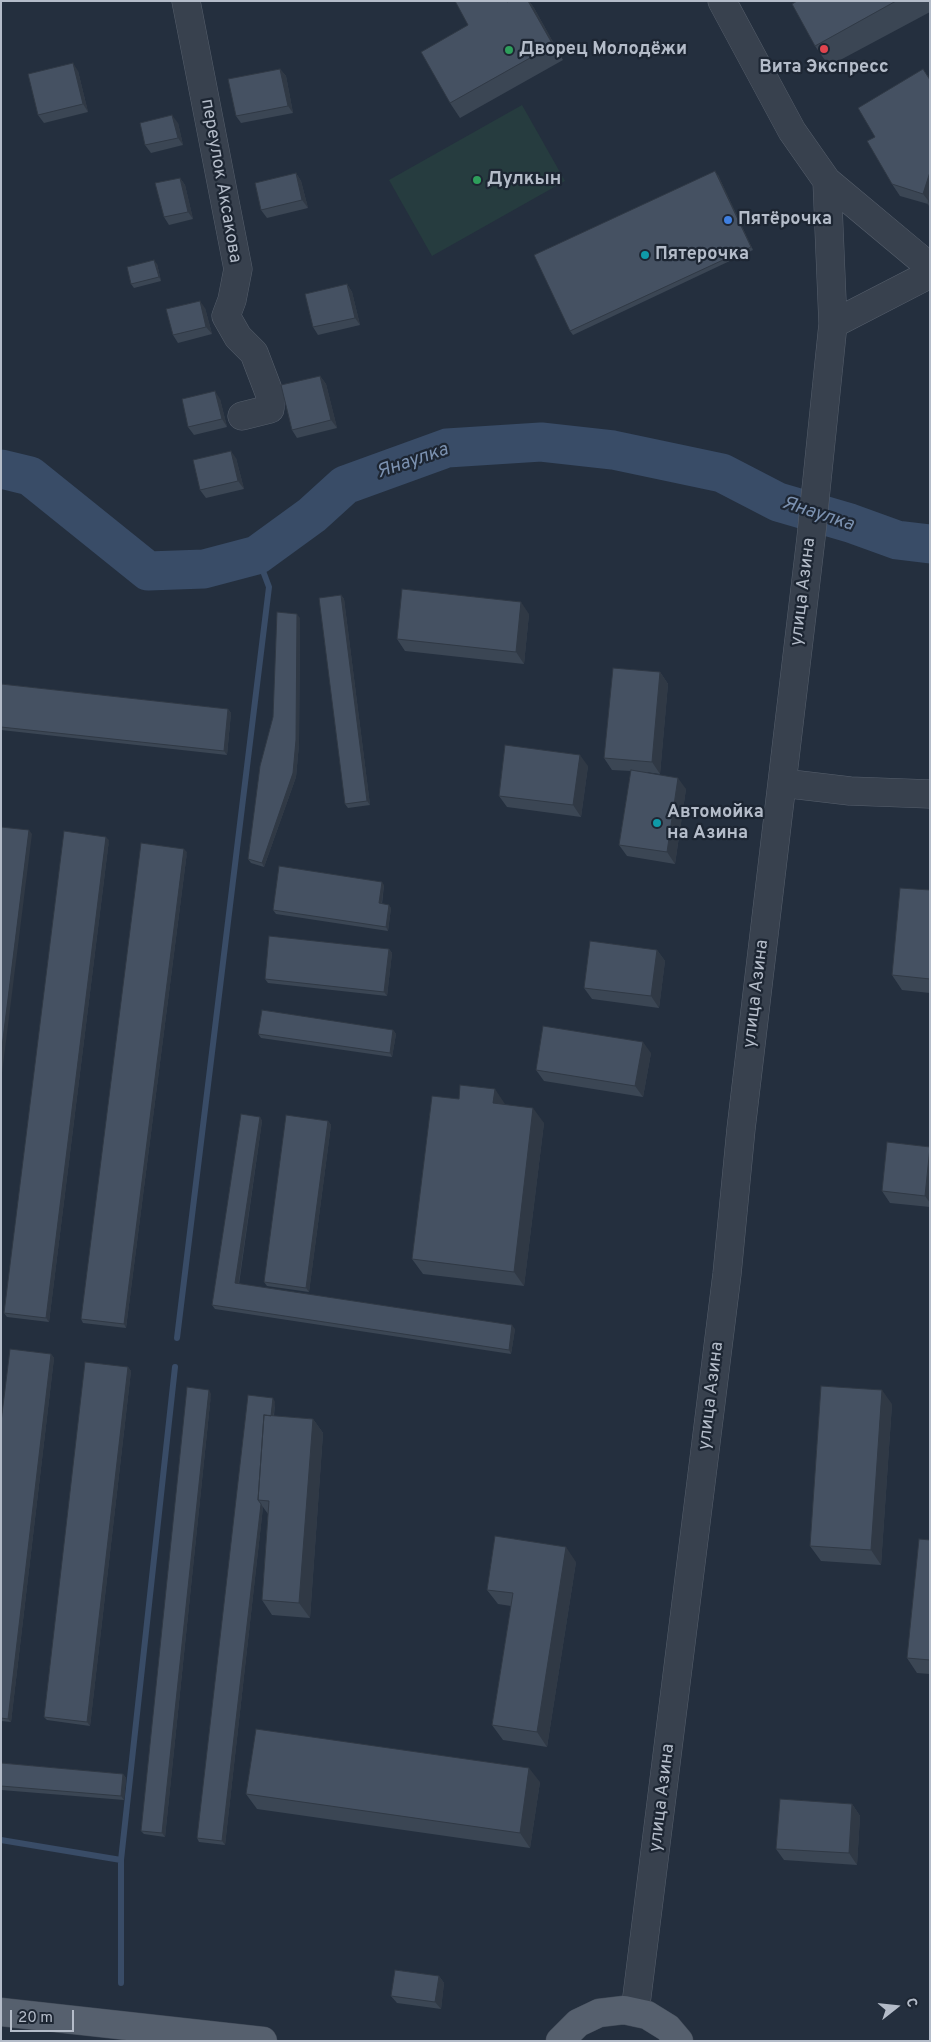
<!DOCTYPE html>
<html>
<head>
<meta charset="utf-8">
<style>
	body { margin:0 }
	#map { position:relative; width:931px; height:2042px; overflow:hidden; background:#242f3e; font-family:Overpass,sans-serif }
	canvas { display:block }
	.frame { position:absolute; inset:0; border:2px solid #b4bcc9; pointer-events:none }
	.north { position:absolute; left:871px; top:1982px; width:50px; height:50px; -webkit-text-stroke:4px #1d2633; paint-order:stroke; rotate:74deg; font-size:14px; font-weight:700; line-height:20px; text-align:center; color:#b4bcc9 }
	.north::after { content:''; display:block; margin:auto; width:18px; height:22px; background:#b4bcc9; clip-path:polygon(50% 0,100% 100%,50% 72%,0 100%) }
	.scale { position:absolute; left:10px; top:2010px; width:64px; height:22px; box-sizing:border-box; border:2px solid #b4bcc9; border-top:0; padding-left:6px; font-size:15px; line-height:18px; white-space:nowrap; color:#b4bcc9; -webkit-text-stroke:4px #1d2633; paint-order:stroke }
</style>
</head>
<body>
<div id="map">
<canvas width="931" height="2042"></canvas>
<div class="frame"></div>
<div class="north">С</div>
<div class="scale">20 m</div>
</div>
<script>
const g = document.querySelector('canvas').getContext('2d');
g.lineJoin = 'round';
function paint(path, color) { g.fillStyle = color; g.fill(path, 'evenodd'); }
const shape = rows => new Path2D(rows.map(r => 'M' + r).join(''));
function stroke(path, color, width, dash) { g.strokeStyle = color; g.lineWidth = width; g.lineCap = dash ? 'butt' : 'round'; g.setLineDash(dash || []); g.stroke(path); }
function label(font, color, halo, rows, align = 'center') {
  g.font = font + ' Overpass,sans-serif'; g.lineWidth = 4.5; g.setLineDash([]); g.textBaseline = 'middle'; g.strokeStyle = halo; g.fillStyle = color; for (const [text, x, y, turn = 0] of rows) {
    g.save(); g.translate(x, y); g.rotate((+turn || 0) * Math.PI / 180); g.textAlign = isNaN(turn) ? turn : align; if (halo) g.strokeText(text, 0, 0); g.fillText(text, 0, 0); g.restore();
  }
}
const green = shape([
	[522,105,565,181,432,256,389,180]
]);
const stream = shape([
	[177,1338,269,587,257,555],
	[1,1840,121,1860],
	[121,1983,121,1860,175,1367]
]);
const river = shape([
	[1,469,30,476,148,571,204,569,257,555,312,515,345,485,447,448,541,442,613,450,722,473,778,502,850,523,897,540,930,544]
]);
const minor = shape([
	[186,1,238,269,232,300,226,316,238,337,254,353,270,395,270,409,242,416],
	[827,181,930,267],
	[833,324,930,274],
	[782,783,850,791,930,794],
	[635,2012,727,1274,741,1129,811,538,833,324,827,181,792,131,722,1]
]);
const major = shape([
	[1,2012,263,2041],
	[560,2041,578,2023,599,2013,624,2010,647,2015,668,2028,679,2041]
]);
const wall = shape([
	[509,1,529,1,534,8,563,60,460,118,450,103,468,25],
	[797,1,930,1,930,12,829,66,815,46],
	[280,69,286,76,293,113,241,123,236,116],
	[923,69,930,79,930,207,928,204,900,196,892,184,875,137],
	[78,71,88,112,44,123,38,115],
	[178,123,183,145,151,153,145,145],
	[296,173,301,181,308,208,267,218,261,210],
	[718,175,753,250,573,335,570,331],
	[180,178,185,185,193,219,169,225,164,217],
	[157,264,161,281,134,288,131,284],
	[347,284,352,292,360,325,318,335,313,327],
	[205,308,212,334,178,343,173,335],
	[320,376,326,384,337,428,297,438,292,430],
	[220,399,227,427,194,435,188,427],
	[236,458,244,489,206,498,200,490],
	[341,595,344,599,370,805,348,808,345,804],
	[529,614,524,664,405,651,397,639],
	[300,618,299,744,296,777,264,867,251,863,248,859],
	[660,672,668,684,660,774,646,772,686,789,675,864,627,856,619,845,631,771,612,770,604,758],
	[1,684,228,709,231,713,227,755,1,730],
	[588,766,581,817,507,807,499,796],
	[109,840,49,1322,7,1317,4,1313],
	[187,852,126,1328,83,1323,81,1319],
	[384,885,382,904,391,908,388,931,276,914,273,910],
	[930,890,930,993,902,990,892,975],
	[389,949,392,953,387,996,268,983,265,979],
	[657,950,665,961,659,1008,592,999,584,988],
	[393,1030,396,1034,392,1057,261,1038,258,1034],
	[651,1053,643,1097,544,1081,536,1070],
	[505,1104,505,1105,544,1123,524,1286,423,1274,412,1259],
	[260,1117,262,1121,239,1284,515,1329,511,1354,215,1309,212,1305],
	[328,1121,331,1125,309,1292,267,1286,264,1282],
	[930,1147,930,1207,890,1203,882,1191],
	[51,1354,54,1358,11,1722,1,1721,1,1422],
	[128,1367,131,1371,90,1726,47,1720,44,1717],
	[211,1394,165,1837,144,1834,141,1831],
	[275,1402,274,1416,313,1419,323,1433,310,1618,272,1615,262,1600,268,1514,263,1507,225,1845,199,1842,197,1838],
	[892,1404,881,1565,821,1561,810,1546],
	[930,1540,930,1674,917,1673,907,1658],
	[576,1562,547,1747,503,1740,492,1725,511,1606,498,1604,487,1590],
	[1,1763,123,1774,126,1778,124,1800,1,1790],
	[540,1782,530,1848,257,1809,246,1794],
	[852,1804,860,1816,857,1865,784,1860,776,1849],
	[439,1976,444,1983,441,2009,397,2003,391,1996]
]);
const shadedWall = shape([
	[528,1,529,1,534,8,563,60,553,45],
	[73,63,78,71,88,112,83,104],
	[280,69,286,76,293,113,288,106],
	[172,115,178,123,183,145,178,138],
	[715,171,718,175,753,250,751,247],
	[930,172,930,203,923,194],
	[296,173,301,181,308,208,302,200],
	[180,178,185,185,193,219,188,212],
	[154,260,157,264,161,281,159,277],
	[347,284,352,292,360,325,355,318],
	[200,301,205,308,212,334,206,327],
	[320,376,326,384,337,428,331,420],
	[215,391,220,399,227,427,222,419],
	[231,451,236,458,244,489,238,481],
	[341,595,344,599,370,805,367,801],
	[521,602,529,614,524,664,516,652],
	[297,614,300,618,299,744,296,777,264,867,262,863],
	[660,672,668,684,660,774,652,762],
	[228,709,231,713,227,755,224,751],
	[580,755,588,766,581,817,573,805],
	[678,778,686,789,675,864,667,852],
	[29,830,32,834,1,1081,1,1055],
	[106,837,109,840,49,1322,46,1318],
	[184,849,187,852,126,1328,124,1324],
	[382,882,384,885,381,907,379,903],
	[389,905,391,908,388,931,386,927],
	[389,949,392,953,387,996,384,992],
	[657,950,665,961,659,1008,651,996],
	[393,1030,396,1034,392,1057,390,1053],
	[643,1042,651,1053,643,1097,635,1086],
	[495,1089,505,1104,504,1118,493,1103],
	[533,1108,544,1123,524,1286,514,1272],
	[260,1117,262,1121,238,1287,235,1283],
	[328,1121,331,1125,309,1292,306,1288],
	[930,1151,930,1203,925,1196],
	[512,1325,515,1329,511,1354,509,1350],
	[51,1354,54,1358,11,1722,8,1719],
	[128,1367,131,1371,90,1726,87,1722],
	[209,1390,211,1394,165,1837,162,1833],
	[882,1390,892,1404,881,1565,871,1550],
	[273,1398,275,1402,264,1500,261,1500],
	[313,1419,323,1433,310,1618,299,1603],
	[261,1504,263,1507,225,1845,222,1841],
	[566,1547,576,1562,547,1747,537,1732],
	[529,1768,540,1782,530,1848,520,1833],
	[123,1774,126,1778,124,1800,121,1796],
	[852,1804,860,1816,857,1865,849,1853],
	[439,1976,444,1983,441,2009,435,2002]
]);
const building = shape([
	[455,1,506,1,507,2,509,1,528,1,553,45,450,103,421,52,468,25,455,1],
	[797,1,896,1,815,46,792,4,797,1],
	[73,63,83,104,38,115,28,74,73,63],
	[280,69,288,106,236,116,228,79,280,69],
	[923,69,930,80,930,172,923,194,892,184,867,141,875,137,858,108,923,69],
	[172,115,178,138,145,145,140,123,172,115],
	[715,171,751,247,570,331,534,255,715,171],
	[296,173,302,200,261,210,255,183,296,173],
	[180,178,188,212,164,217,155,183,180,178],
	[930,185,930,205,928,205,930,185],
	[154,260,159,277,131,284,127,267,154,260],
	[347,284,355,318,313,327,305,294,347,284],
	[200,301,206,327,173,335,166,309,200,301],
	[320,376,331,420,292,430,281,385,320,376],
	[215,391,222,419,188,427,182,399,215,391],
	[231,451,238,481,200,490,193,460,231,451],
	[402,589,521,602,516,652,397,639,402,589],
	[341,595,367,801,345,804,319,598,341,595],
	[277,612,297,614,296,740,293,773,262,863,248,859,260,766,273,717,277,612],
	[613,668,660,672,652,762,604,758,613,668],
	[1,684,228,709,224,751,1,727,1,684],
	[505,745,580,755,573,805,499,796,505,745],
	[631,770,678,778,667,852,619,845,631,770],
	[1,827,29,830,1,1055,1,827],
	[64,831,106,837,46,1318,4,1313,64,831],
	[141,843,184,849,124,1324,81,1319,141,843],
	[279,866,382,882,379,903,389,905,386,927,273,910,279,866],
	[900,888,930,890,930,979,892,975,900,888],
	[269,936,389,949,384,992,265,979,269,936],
	[590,941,657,950,651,996,584,988,590,941],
	[262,1010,393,1030,390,1053,258,1034,262,1010],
	[543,1026,643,1042,635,1086,536,1070,543,1026],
	[460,1085,495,1089,493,1103,533,1108,514,1272,412,1259,432,1096,459,1099,460,1085],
	[241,1114,260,1117,235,1283,512,1325,509,1350,212,1305,241,1114],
	[286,1115,328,1121,306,1288,264,1282,286,1115],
	[887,1142,930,1147,925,1196,882,1191,887,1142],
	[10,1349,51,1354,8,1719,1,1718,1,1422,10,1349],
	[85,1362,128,1367,87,1722,44,1717,85,1362],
	[821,1386,882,1390,871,1550,810,1546,821,1386],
	[187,1387,209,1390,162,1833,141,1831,187,1387],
	[248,1395,273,1398,271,1416,264,1415,258,1500,261,1504,222,1841,197,1838,248,1395],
	[264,1415,313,1419,299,1603,262,1600,269,1501,258,1500,264,1415],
	[495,1536,566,1547,537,1732,492,1725,513,1593,487,1590,495,1536],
	[919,1539,930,1540,930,1660,907,1658,919,1539],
	[256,1729,529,1768,520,1833,246,1794,256,1729],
	[1,1763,123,1774,121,1796,1,1786,1,1763],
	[780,1799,852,1804,849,1853,776,1849,780,1799],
	[395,1970,439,1976,435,2002,391,1996,395,1970]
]);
const markers = [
	[824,49,5,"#e0444e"],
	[509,50,5,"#2e9e5b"],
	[477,180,5,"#2e9e5b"],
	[728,220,5,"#3f7fe0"],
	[645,255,5,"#0f9aa8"],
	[657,823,5,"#0f9aa8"]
];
const poiNames = [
	["Дворец Молодёжи",519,50],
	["Вита Экспресс",824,68,"center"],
	["Дулкын",487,180],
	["Пятёрочка",738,220],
	["Пятерочка",655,255],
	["Автомойка",667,813],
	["на Азина",667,834]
];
const streetNames = [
	["переулок Аксакова",220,181,80],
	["улица Азина",804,592,-83],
	["улица Азина",757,994,-83],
	["улица Азина",712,1396,-83],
	["улица Азина",663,1798,-83]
];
const waterNames = [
	["Янаулка",413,462,-19],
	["Янаулка",818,515,18]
];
paint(green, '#263c3f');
stroke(stream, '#394c67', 6);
stroke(river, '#394c67', 39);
stroke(minor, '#565f6c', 29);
stroke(major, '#414a57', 29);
stroke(minor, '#38414e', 28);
stroke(major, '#56606e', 28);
paint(wall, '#3b4654');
paint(shadedWall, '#303945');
paint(building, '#455162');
stroke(building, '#303945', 1);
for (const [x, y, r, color] of markers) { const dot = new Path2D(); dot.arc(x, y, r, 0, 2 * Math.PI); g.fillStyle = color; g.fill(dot); stroke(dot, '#1d2633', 2); }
label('bold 18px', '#b4bcc9', '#1d2633', poiNames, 'left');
label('18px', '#b4bcc9', '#1d2633', streetNames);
label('italic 19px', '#7c92b1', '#1d2633', waterNames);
</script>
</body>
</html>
